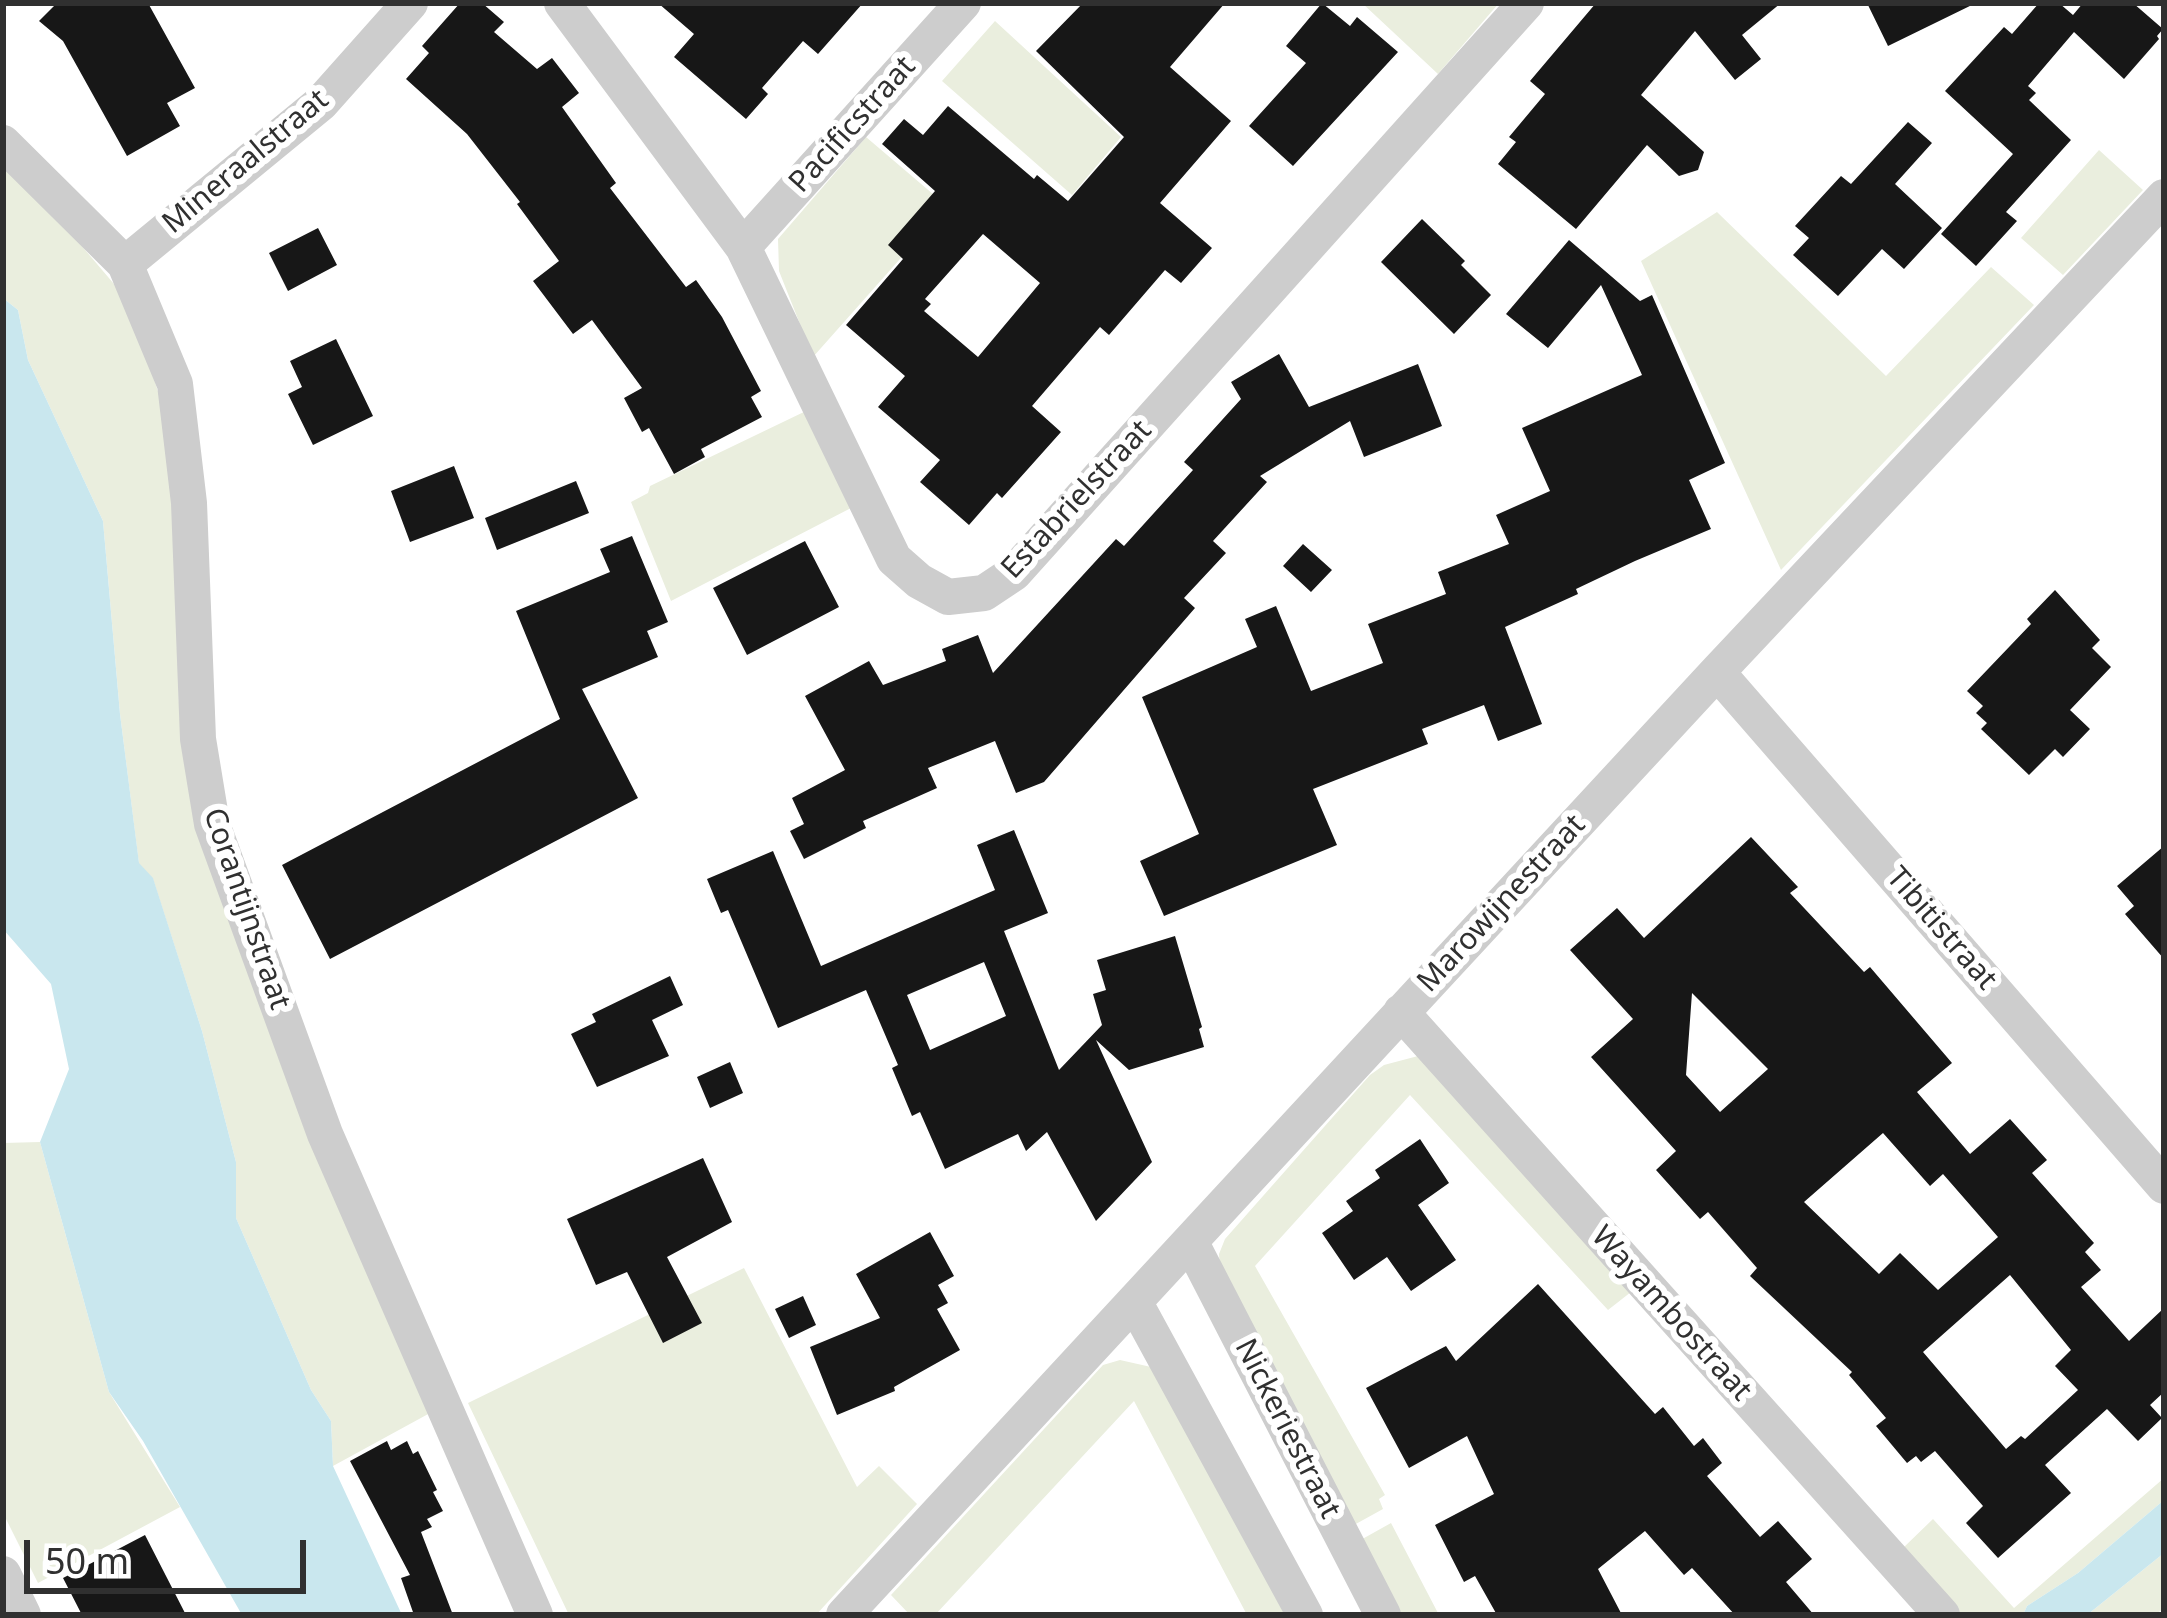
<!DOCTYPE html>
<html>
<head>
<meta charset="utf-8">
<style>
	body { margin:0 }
	#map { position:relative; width:2167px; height:1618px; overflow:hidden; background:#fff; font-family:"Noto Sans",sans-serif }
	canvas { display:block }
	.frame { position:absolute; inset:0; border:6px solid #303030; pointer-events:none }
	.scale { position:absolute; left:24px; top:1540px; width:282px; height:54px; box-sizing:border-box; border:6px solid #303030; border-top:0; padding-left:15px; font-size:36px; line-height:42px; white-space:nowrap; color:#303030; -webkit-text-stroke:9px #fff; paint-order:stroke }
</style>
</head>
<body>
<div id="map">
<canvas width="2167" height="1618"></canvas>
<div class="frame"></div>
<div class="scale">50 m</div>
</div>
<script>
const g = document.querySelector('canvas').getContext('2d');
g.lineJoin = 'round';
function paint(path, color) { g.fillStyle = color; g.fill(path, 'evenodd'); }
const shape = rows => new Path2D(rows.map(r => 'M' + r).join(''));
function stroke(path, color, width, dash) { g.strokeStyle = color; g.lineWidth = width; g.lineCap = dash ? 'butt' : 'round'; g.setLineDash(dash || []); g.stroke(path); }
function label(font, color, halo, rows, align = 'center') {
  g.font = font + ' "Noto Sans",sans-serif'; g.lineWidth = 12; g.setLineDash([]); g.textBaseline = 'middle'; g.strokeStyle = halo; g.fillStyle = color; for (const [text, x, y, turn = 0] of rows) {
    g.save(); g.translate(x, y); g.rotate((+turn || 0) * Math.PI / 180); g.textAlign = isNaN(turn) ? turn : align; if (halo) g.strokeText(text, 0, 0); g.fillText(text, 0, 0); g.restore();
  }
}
const green = shape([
	[1362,3,1499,3,1438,74],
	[995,21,1121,137,1072,195,942,81],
	[866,137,947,206,813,357,779,271,778,239],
	[2099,150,2143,190,2063,275,2021,238],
	[3,164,52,211,114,284,133,314,164,410,175,511,179,705,189,790,430,1413,333,1466,331,1421,311,1390,236,1218,236,1162,202,1031,153,879,139,864,120,714,103,521,28,360,18,310,3,298],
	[1717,212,1886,376,1991,267,2034,305,1781,570,1641,261],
	[808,410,851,508,671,601,631,502,648,493,650,486],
	[1418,1056,1631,1292,1608,1310,1410,1095,1255,1266,1385,1495,1379,1499,1383,1509,1354,1525,1220,1269,1219,1254,1225,1239,1370,1075,1384,1065],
	[40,1142,109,1392,180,1507,38,1583,3,1513,3,1143],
	[744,1268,857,1487,879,1466,917,1504,816,1615,569,1615,468,1403],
	[1120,1360,1151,1367,1288,1615,1247,1615,1134,1401,935,1615,910,1615,891,1595,1103,1365],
	[2164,1478,2164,1500,2078,1573,2027,1606,2023,1615,1961,1615,1903,1548,1933,1519,2014,1608],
	[1391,1523,1439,1615,1395,1615,1357,1542],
	[2164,1553,2164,1608,2155,1615,2087,1615]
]);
const water = shape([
	[3,298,18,310,28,360,103,521,120,714,139,863,153,878,202,1031,236,1162,236,1218,311,1390,331,1421,333,1466,402,1615,242,1615,143,1441,109,1392,40,1142,69,1069,51,984,3,929],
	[2164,1500,2164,1553,2087,1615,2023,1615,2027,1606,2078,1573]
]);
const building = shape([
	[57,3,148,3,195,88,167,103,180,126,127,156,63,41,39,21],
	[460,3,482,3,504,22,494,32,537,69,552,58,579,93,562,107,616,183,610,188,686,287,696,280,722,317,761,391,751,397,762,417,701,449,705,457,674,474,649,428,642,432,624,398,642,388,592,320,573,334,533,281,559,261,517,204,520,202,467,134,406,79,429,53,422,46],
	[658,3,863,3,818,54,803,41,762,88,768,94,746,119,674,57,694,34],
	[1083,3,1225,3,1170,67,1231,121,1160,203,1212,248,1181,283,1165,270,1109,335,1100,327,1032,406,1061,432,1002,498,997,493,969,525,920,482,940,460,878,407,905,376,846,325,903,259,888,245,935,191,882,144,904,119,923,135,948,106,1034,179,1037,175,1068,201,1124,137,1036,51],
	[983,234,1040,283,978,357,924,311,931,304,925,299],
	[1322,3,1350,26,1357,17,1398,52,1293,166,1249,126,1306,63,1286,46],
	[1596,3,1781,3,1742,35,1761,59,1735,80,1695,31,1641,95,1704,152,1698,170,1679,176,1647,145,1576,229,1498,164,1516,142,1509,137,1545,94,1530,81],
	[1867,3,1976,3,1888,46],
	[2039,3,2059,3,2073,15,2083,3,2133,3,2163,29,2157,36,2159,39,2124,79,2074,32,2028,86,2036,93,2029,100,2071,140,2006,212,2017,221,1976,266,1941,234,2013,154,1945,91,2004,27,2012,34],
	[1908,122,1932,143,1895,184,1942,228,1904,269,1882,249,1838,296,1793,255,1809,238,1795,226,1841,176,1851,184],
	[1422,219,1465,261,1461,265,1491,295,1454,334,1381,262],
	[318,228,337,265,288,291,269,253],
	[1569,240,1640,301,1652,295,1725,463,1689,480,1711,529,1635,561,1576,589,1578,594,1505,627,1542,724,1498,741,1484,705,1422,729,1428,744,1313,789,1337,845,1164,916,1140,861,1199,834,1142,697,1257,647,1245,619,1276,606,1311,691,1383,663,1368,624,1446,594,1438,572,1509,544,1496,515,1550,491,1522,428,1642,375,1601,285,1548,348,1506,314],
	[336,339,373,416,313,445,288,394,302,387,290,361],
	[1279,354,1309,407,1418,364,1442,426,1364,457,1350,421,1260,476,1267,482,1213,541,1226,553,1184,598,1195,608,1044,782,1016,793,995,741,928,768,937,788,863,821,866,828,804,859,790,831,804,824,792,798,845,770,805,696,869,661,883,685,946,661,942,649,978,635,993,673,1116,539,1124,546,1193,470,1184,462,1241,399,1231,382],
	[454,466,474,518,410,542,391,491],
	[576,481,589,513,497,550,485,518],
	[632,536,668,622,647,631,658,657,582,689,638,798,330,959,282,865,560,719,516,611,610,572,600,549],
	[805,541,839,607,747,655,713,588],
	[1303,544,1332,570,1311,592,1283,566],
	[2055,590,2100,640,2092,648,2111,667,2070,710,2090,729,2063,757,2055,749,2029,775,1981,729,1987,723,1976,713,1983,706,1967,691,2031,624,2027,619],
	[1014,830,1048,913,1004,931,1059,1070,1102,1025,1093,994,1106,990,1097,960,1175,936,1202,1027,1199,1029,1204,1047,1129,1070,1096,1040,1152,1162,1096,1221,1047,1132,1026,1151,1018,1134,945,1169,920,1112,912,1116,892,1068,898,1065,866,990,778,1028,728,910,721,913,707,879,773,851,821,966,995,890,977,845],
	[984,962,1006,1016,930,1050,907,995],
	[1751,837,1798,887,1790,893,1864,972,1870,967,1952,1063,1917,1092,1970,1154,2010,1119,2047,1160,2032,1173,2094,1243,2085,1252,2101,1270,2081,1287,2129,1341,2164,1308,2164,1392,2150,1405,2162,1418,2138,1441,2107,1409,2045,1465,2071,1493,1998,1558,1966,1523,1983,1506,1935,1451,1921,1462,1916,1456,1907,1463,1876,1426,1886,1418,1849,1375,1852,1372,1750,1276,1757,1268,1708,1212,1700,1219,1656,1170,1676,1151,1591,1057,1633,1019,1570,950,1617,908,1644,938],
	[1692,993,1768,1069,1720,1112,1686,1075],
	[1883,1133,1930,1186,1943,1174,1998,1237,1938,1290,1900,1253,1879,1274,1804,1202],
	[2010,1275,2071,1350,2055,1366,2078,1390,2025,1439,2021,1436,2006,1449,1923,1352],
	[2164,846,2164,959,2125,914,2134,906,2117,886],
	[670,976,683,1005,652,1020,669,1056,597,1087,571,1034,596,1022,592,1014],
	[730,1062,743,1093,710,1108,697,1077],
	[1420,1139,1449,1183,1418,1205,1456,1260,1411,1291,1387,1257,1354,1280,1322,1233,1353,1211,1346,1201,1380,1178,1375,1170],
	[703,1158,732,1222,667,1257,702,1323,663,1343,627,1272,596,1285,567,1219],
	[930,1232,954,1276,938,1285,948,1303,937,1309,960,1350,894,1387,895,1391,837,1415,810,1347,880,1318,856,1274],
	[1538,1284,1655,1414,1663,1407,1694,1446,1703,1438,1722,1463,1707,1476,1760,1537,1778,1521,1812,1559,1786,1582,1814,1615,1735,1615,1692,1568,1684,1575,1645,1531,1598,1569,1622,1615,1497,1615,1475,1576,1464,1582,1435,1525,1494,1494,1467,1436,1409,1468,1366,1388,1446,1346,1456,1361],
	[803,1296,816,1325,789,1338,775,1309],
	[387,1441,391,1450,407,1441,413,1454,418,1451,437,1490,433,1492,443,1511,427,1519,432,1527,421,1532,453,1615,414,1615,401,1578,410,1575,350,1461],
	[145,1535,186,1615,82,1615,63,1578]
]);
const minor = shape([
	[562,3,743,247,894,559,919,581,948,597,984,593,1014,573,1526,3],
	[3,143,125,264,175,384,189,503,198,739,212,824,325,1134,535,1615],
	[743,247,963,3],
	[125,264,321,103,410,3],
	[1717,672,2164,1186],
	[1401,1012,1942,1615],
	[1191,1243,1383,1615],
	[1135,1303,1305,1615],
	[3,1574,23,1615],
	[844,1615,1717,672,2164,197]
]);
const streetNames = [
	["Pacificstraat",853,125,-48],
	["Mineraalstraat",246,162,-40],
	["Estabrielstraat",1077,500,-47],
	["Marowijnestraat",1502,904,-47],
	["Corantijnstraat",246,909,71],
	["Tibitistraat",1941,929,49],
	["Wayambostraat",1671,1314,48],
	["Nickeriestraat",1287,1429,63]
];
paint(green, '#eaeede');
paint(water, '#c9e7ee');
paint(building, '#171717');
stroke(minor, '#cdcdcd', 36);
label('30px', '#303030', '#fff', streetNames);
</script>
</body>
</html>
